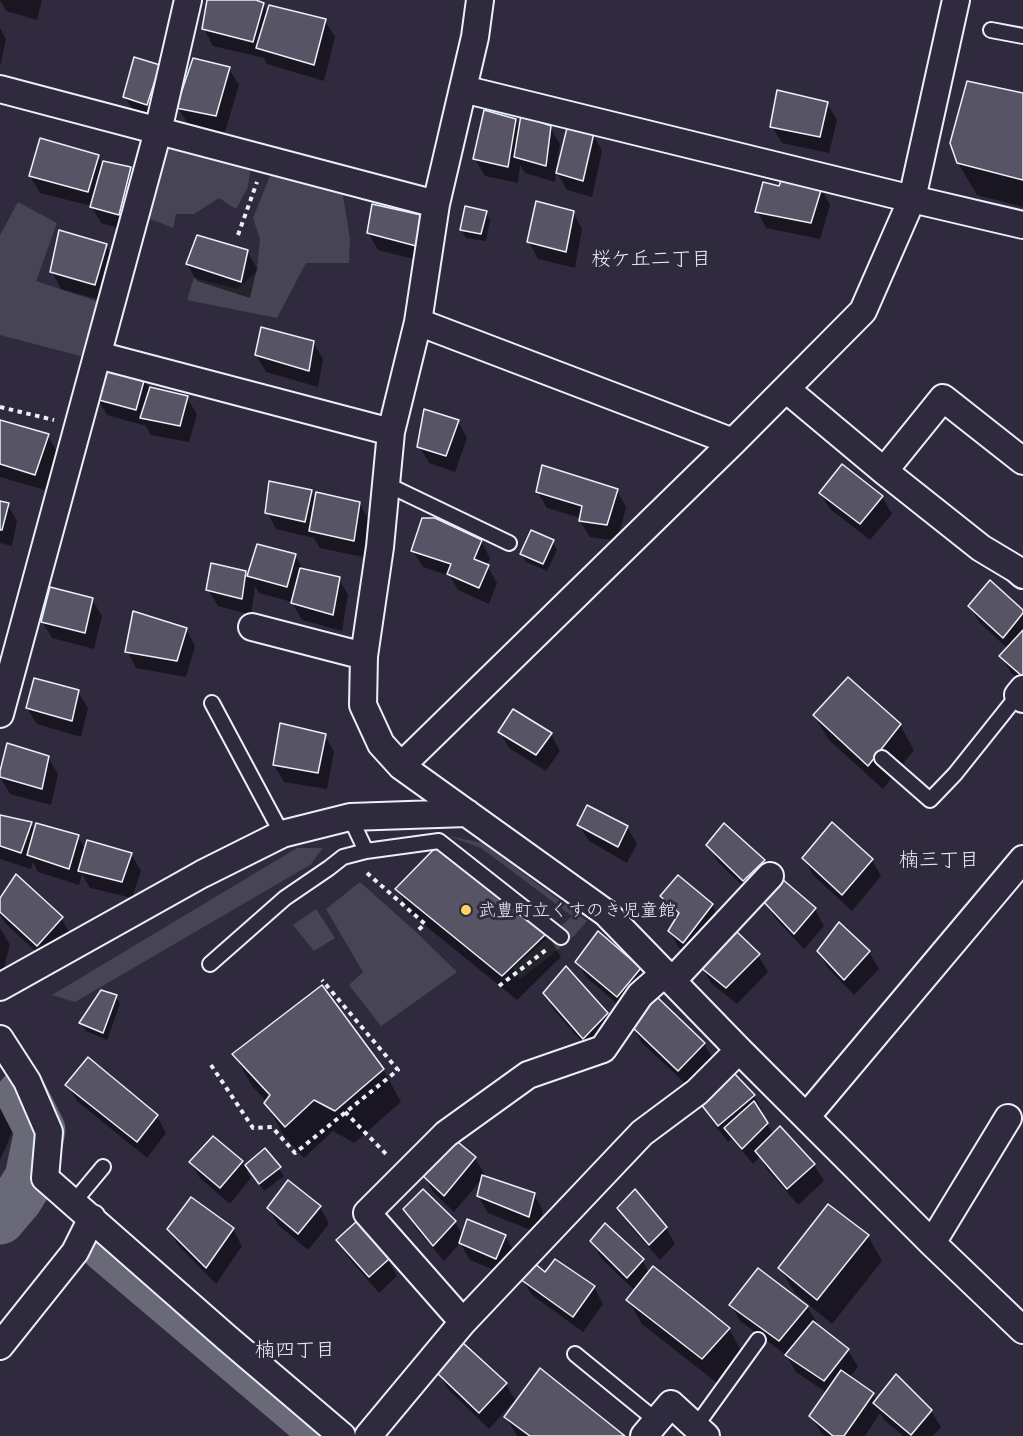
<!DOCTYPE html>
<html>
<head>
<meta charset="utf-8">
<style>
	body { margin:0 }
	canvas { display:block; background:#2f2a3d }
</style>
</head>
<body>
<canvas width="1023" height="1436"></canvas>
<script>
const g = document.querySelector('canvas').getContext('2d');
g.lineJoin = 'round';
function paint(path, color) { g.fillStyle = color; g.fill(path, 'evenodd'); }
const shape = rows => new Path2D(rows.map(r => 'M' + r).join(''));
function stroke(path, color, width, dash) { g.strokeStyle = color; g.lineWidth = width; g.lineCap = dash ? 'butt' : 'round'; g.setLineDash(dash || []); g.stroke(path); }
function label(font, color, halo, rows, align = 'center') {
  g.font = font + ' Mali,"Klee One",sans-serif'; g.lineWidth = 6; g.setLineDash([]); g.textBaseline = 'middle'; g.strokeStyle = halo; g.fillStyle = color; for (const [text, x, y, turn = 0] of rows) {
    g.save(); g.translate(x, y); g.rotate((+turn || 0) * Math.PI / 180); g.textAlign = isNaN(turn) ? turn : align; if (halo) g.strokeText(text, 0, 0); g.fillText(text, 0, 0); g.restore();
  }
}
const green = shape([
	[165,143,251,161,248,187,236,209,219,198,194,214,176,214,173,228,143,216],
	[272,171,342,189,350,239,349,263,306,263,277,318,187,300,194,278,237,289,257,271,260,239,253,218],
	[18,202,57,223,36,281,102,303,88,358,0,335,0,235],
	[448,836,483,843,587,921,574,936,544,961,520,979,513,968,572,916,481,848],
	[297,848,323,848,310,865,75,1002,52,995],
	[360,882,416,932,457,972,381,1026,349,985,363,972,326,909],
	[316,909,335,938,314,951,293,925]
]);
const shadow = shape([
	[0,0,42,0,37,20,6,11],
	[209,0,252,0,263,4,268,13,325,21,335,37,324,81,267,64,264,58,213,46,204,29],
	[0,28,6,39,0,67],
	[159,66,168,83,156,121,135,114,125,97],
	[229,69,239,85,225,132,188,124,178,108],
	[1023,95,1023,207,977,195,958,163],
	[827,103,837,120,829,153,782,143,772,127],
	[515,120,521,129,550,127,560,144,556,169,558,170,593,134,602,151,592,197,567,190,556,171,555,182,525,173,520,165,518,183,485,176,475,159],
	[98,156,103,166,130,168,139,185,128,231,101,223,91,206,40,193,30,176],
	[780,187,821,188,830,205,820,239,766,228,757,211],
	[486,212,490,220,486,241,466,238,461,230],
	[573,212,582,229,575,268,538,259,529,242],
	[420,216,430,233,425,262,378,250,368,233],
	[106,245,115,262,104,301,61,289,52,272],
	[247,251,257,268,250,298,197,281,187,264],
	[313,342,323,359,318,387,266,372,256,355],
	[144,379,149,388,187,398,197,414,189,442,151,435,146,426,107,415,97,398],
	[458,421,467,438,455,472,429,463,419,446],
	[0,422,48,436,57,452,45,490,0,477],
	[842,466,882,497,892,514,870,540,830,509,820,493],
	[311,491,316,500,359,503,369,520,363,557,320,548,314,538,276,529,267,512],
	[537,491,617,491,626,507,617,541,590,537,580,521,581,518,547,508],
	[0,502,8,505,17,521,12,546,0,543],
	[481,541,490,558,487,565,497,583,489,604,458,590,450,576,423,567,413,551],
	[553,542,557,550,547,571,526,562,522,554],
	[258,545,295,555,304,571,339,579,348,595,342,631,302,620,292,602,259,593,255,586,251,615,218,606,208,590,245,572,248,578],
	[92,599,102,616,94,649,52,638,42,621],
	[970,607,1023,612,1023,683,1011,673,1001,656,1008,649,980,623],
	[186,629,195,646,186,677,136,668,127,651],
	[78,692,88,708,81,737,37,724,27,708],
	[814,716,900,725,914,750,883,789,829,740],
	[500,732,551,734,560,751,546,771,509,748],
	[325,735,334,752,327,789,284,782,274,765],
	[48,757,58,774,51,805,10,794,0,777],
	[0,816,31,823,35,832,78,837,86,850,131,854,141,871,132,898,90,888,82,874,79,885,38,872,33,862,31,869,0,859],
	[579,825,627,827,637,844,627,863,589,841],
	[724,825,764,861,774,878,753,896,718,862,708,845],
	[804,858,872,860,881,876,852,911,813,875],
	[397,889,547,933,561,957,517,1000,411,914],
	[662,896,712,905,721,922,693,959,679,948,669,931,677,918,671,912],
	[0,900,61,918,71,935,47,962,5,923,0,914],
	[765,901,815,909,824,926,804,949,775,918],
	[840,924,869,952,879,969,854,995,828,968,818,952],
	[0,928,10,945,1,979,0,978],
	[758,955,768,972,737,1004,712,984,702,968],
	[577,962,640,969,649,986,627,1012,587,978],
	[566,968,607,1014,617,1031,593,1055,554,1010,545,993],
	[116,997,120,1004,107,1040,86,1031,81,1023],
	[656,998,704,1044,714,1060,688,1086,642,1043,632,1026],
	[234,1054,383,1069,401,1102,354,1143,333,1131,304,1158,284,1136,266,1103,267,1102,252,1086],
	[67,1085,157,1116,166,1133,147,1158,77,1101],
	[754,1096,763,1112,761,1114,773,1134,814,1165,824,1181,798,1205,766,1168,760,1157,753,1164,732,1139,728,1142,711,1120,702,1103],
	[0,1098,16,1124,0,1160],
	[265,1150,284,1176,264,1191,249,1169,247,1171,251,1178,230,1204,200,1178,190,1162,242,1162,245,1167],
	[475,1158,485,1175,454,1212,433,1192,424,1175],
	[423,1191,455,1222,463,1236,505,1236,515,1253,506,1275,470,1260,460,1243,444,1261,414,1226,405,1209],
	[534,1194,543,1211,538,1233,488,1213,478,1196],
	[320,1207,329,1224,308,1250,278,1225,269,1209],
	[619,1208,666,1228,675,1244,660,1260,629,1225],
	[169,1229,233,1229,242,1246,216,1284,178,1245],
	[868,1236,882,1261,832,1324,795,1293,780,1268],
	[338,1241,388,1260,397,1276,379,1293,348,1257],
	[592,1241,642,1260,649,1273,729,1329,743,1354,717,1383,642,1324,628,1300,635,1291,601,1258],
	[545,1275,594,1287,603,1304,583,1332,532,1295,522,1279],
	[805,1303,817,1323,815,1325,848,1350,858,1367,849,1378,873,1394,877,1401,931,1411,941,1427,933,1436,903,1436,884,1420,880,1413,865,1436,825,1436,821,1433,811,1416,827,1393,796,1372,786,1355,740,1321,731,1305,804,1304],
	[438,1372,506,1384,515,1400,489,1429,448,1389],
	[506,1417,623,1436,517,1436]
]);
const canal = shape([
	[98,1254,313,1436]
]);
const river = shape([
	[0,1219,17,1199,30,1178,40,1130,22,1095]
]);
const building = shape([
	[207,0,256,0,264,3,253,42,202,29,207,0],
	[269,5,326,19,314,65,256,48,269,5],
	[134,57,160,65,147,105,123,97,134,57],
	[193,58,230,67,216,116,176,108,193,58],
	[967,81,1023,93,1023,180,957,163,950,143,967,81],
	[777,90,828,102,820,137,770,127,777,90],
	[484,110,516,119,508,167,473,159,484,110],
	[521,115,551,126,546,166,514,157,521,115],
	[567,128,594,133,583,181,556,173,567,128],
	[40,138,99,155,88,192,29,176,40,138],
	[103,161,131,167,119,215,90,207,103,161],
	[783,175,822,187,811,223,755,212,763,182,779,186,783,175],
	[536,201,574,211,566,252,527,242,536,201],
	[372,204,421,215,416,246,367,233,372,204],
	[465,206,487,211,481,234,460,230,465,206],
	[59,230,107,244,95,285,50,272,59,230],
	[197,235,248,250,241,282,186,264,197,235],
	[261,327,314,341,309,371,255,355,261,327],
	[105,368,145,377,136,410,95,399,105,368],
	[150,387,188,396,180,426,140,418,150,387],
	[424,409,459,420,446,456,417,447,424,409],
	[0,420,49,434,35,475,0,464,0,420],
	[842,464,883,496,860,524,819,493,842,464],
	[542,465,618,489,607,525,579,521,582,506,536,492,542,465],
	[269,481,312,490,305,522,265,513,269,481],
	[316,492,360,502,354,541,309,531,316,492],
	[0,501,9,503,2,530,0,530,0,501],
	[422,518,435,518,482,540,474,559,489,565,479,588,447,574,451,564,411,551,422,518],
	[531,530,554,540,543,564,520,554,531,530],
	[257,544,296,554,287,587,247,576,257,544],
	[211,563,246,571,242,599,206,590,211,563],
	[300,568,340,577,333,615,291,603,300,568],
	[990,580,1023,610,1023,613,1003,638,968,606,990,580],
	[50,587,93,598,85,633,41,622,50,587],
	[133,611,187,628,177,661,125,652,133,611],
	[1023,630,1023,677,999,656,1023,630],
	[848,677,901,724,868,766,813,715,848,677],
	[34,678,79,690,72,721,26,708,34,678],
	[513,709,552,733,536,755,498,732,513,709],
	[280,723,326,734,318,773,273,765,280,723],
	[7,743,49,756,42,789,0,777,0,771,7,743],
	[587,805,628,826,618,847,577,825,587,805],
	[0,815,32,822,21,853,0,846,0,815],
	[832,822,873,859,842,895,802,858,832,822],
	[36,823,79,835,69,869,27,855,36,823],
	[724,823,765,860,743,881,706,845,724,823],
	[87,840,132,853,122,882,78,871,87,840],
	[437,846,548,932,502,976,395,889,437,846],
	[16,874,63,917,37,946,0,912,0,898,16,874],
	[678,875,713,904,683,943,668,931,679,913,660,896,678,875],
	[781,878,816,908,794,934,763,901,781,878],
	[839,922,870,951,844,980,817,951,839,922],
	[735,930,760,954,726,988,700,967,735,930],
	[598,931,641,968,617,997,575,962,598,931],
	[566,966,608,1013,583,1039,543,993,566,966],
	[322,985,384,1069,335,1111,314,1100,285,1127,264,1103,270,1095,232,1054,322,985],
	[101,990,117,995,103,1033,79,1023,101,990],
	[656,996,705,1043,678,1071,631,1026,656,996],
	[88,1057,158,1115,137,1142,65,1085,88,1057],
	[734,1073,755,1095,718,1126,700,1103,734,1073],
	[754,1101,768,1123,742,1149,724,1128,754,1101],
	[780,1126,815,1164,787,1189,755,1151,780,1126],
	[213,1136,243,1161,220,1188,189,1162,213,1136],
	[453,1138,476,1157,444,1196,422,1175,453,1138],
	[265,1148,281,1167,259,1184,245,1165,265,1148],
	[482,1175,535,1193,529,1217,477,1196,482,1175],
	[288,1180,321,1206,298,1234,267,1208,288,1180],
	[423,1189,456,1221,433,1246,403,1209,423,1189],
	[635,1189,667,1227,649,1245,617,1208,635,1189],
	[191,1197,234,1228,206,1268,167,1229,191,1197],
	[828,1204,869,1235,817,1300,778,1268,828,1204],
	[467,1219,506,1235,496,1259,459,1243,467,1219],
	[357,1221,389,1259,369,1277,336,1240,357,1221],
	[605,1223,644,1259,627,1278,590,1241,605,1223],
	[555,1259,595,1286,573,1317,520,1279,534,1263,545,1272,555,1259],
	[653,1266,730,1328,702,1359,626,1300,653,1266],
	[758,1268,808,1306,779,1341,729,1305,758,1268],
	[813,1321,849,1349,824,1381,785,1355,813,1321],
	[462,1342,507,1383,479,1413,436,1372,462,1342],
	[540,1368,625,1436,530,1436,504,1417,540,1368],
	[841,1370,874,1393,844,1436,833,1436,809,1416,841,1370],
	[896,1374,932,1410,911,1435,873,1403,896,1374]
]);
const path = shape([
	[238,235,257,182],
	[0,407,54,420],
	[367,873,425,924,416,932],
	[499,986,546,950],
	[211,1065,253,1128,272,1127,295,1153,398,1070,322,980],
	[345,1112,389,1157]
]);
const service = shape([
	[991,30,1023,36],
	[386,484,509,543],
	[212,703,282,834],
	[882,758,930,800,955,774,1018,695],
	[366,851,439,841,561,937],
	[210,964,285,898,329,868,343,857,366,851,350,817],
	[73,1203,103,1167],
	[575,1354,657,1421],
	[696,1426,758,1340]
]);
const minor = shape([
	[480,0,475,37,436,204,418,322,391,432,380,547,364,656,363,705,381,744,401,766,606,913,739,1050,932,1243,1023,1330],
	[0,89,436,204],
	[463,89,912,199,1023,225],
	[418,322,733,442],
	[98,355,391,432],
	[786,389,884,471,981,548,1016,569,1023,575],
	[884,471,943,398,1023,461],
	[252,627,364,656],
	[1023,689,1018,695,1023,699],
	[0,714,158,131,188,0],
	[401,766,733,442,863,311,912,199,956,0],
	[672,981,770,876],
	[0,987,202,874,282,834,350,817,467,813],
	[0,1039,27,1081,49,1132,45,1178,227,1338,342,1436],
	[806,1117,1023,859],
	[932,1243,1008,1118],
	[463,1322,367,1213,446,1134,528,1075,603,1049,640,995,665,973],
	[0,1346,75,1252,92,1218],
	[368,1436,463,1322,642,1133,697,1092,739,1050],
	[644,1436,671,1404,706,1436]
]);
const markers = [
	[466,910,6,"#ffd166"]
];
const poiNames = [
	["武豊町立くすのき児童館",478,910]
];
const neighbourhoodNames = [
	["桜ケ丘二丁目",651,259],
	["楠三丁目",939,860],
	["楠四丁目",295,1350]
];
paint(green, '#464455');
paint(shadow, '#0007');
stroke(canal, '#696978', 30);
stroke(river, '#696978', 51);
paint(building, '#575565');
stroke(building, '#e8f1f8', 1.5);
stroke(service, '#e8f1f8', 18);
stroke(minor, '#e8f1f8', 30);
stroke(path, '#e8f1f8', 4, [4.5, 4.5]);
stroke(service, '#2f2a3d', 14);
stroke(minor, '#2f2a3d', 26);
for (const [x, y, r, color] of markers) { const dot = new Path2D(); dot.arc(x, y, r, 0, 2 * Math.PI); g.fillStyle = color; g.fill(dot); stroke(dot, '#2f2a3d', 2); }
label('18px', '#e8f1f8', '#2f2a3d', poiNames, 'left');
label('20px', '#e8f1f8', '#2f2a3d', neighbourhoodNames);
</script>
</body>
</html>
